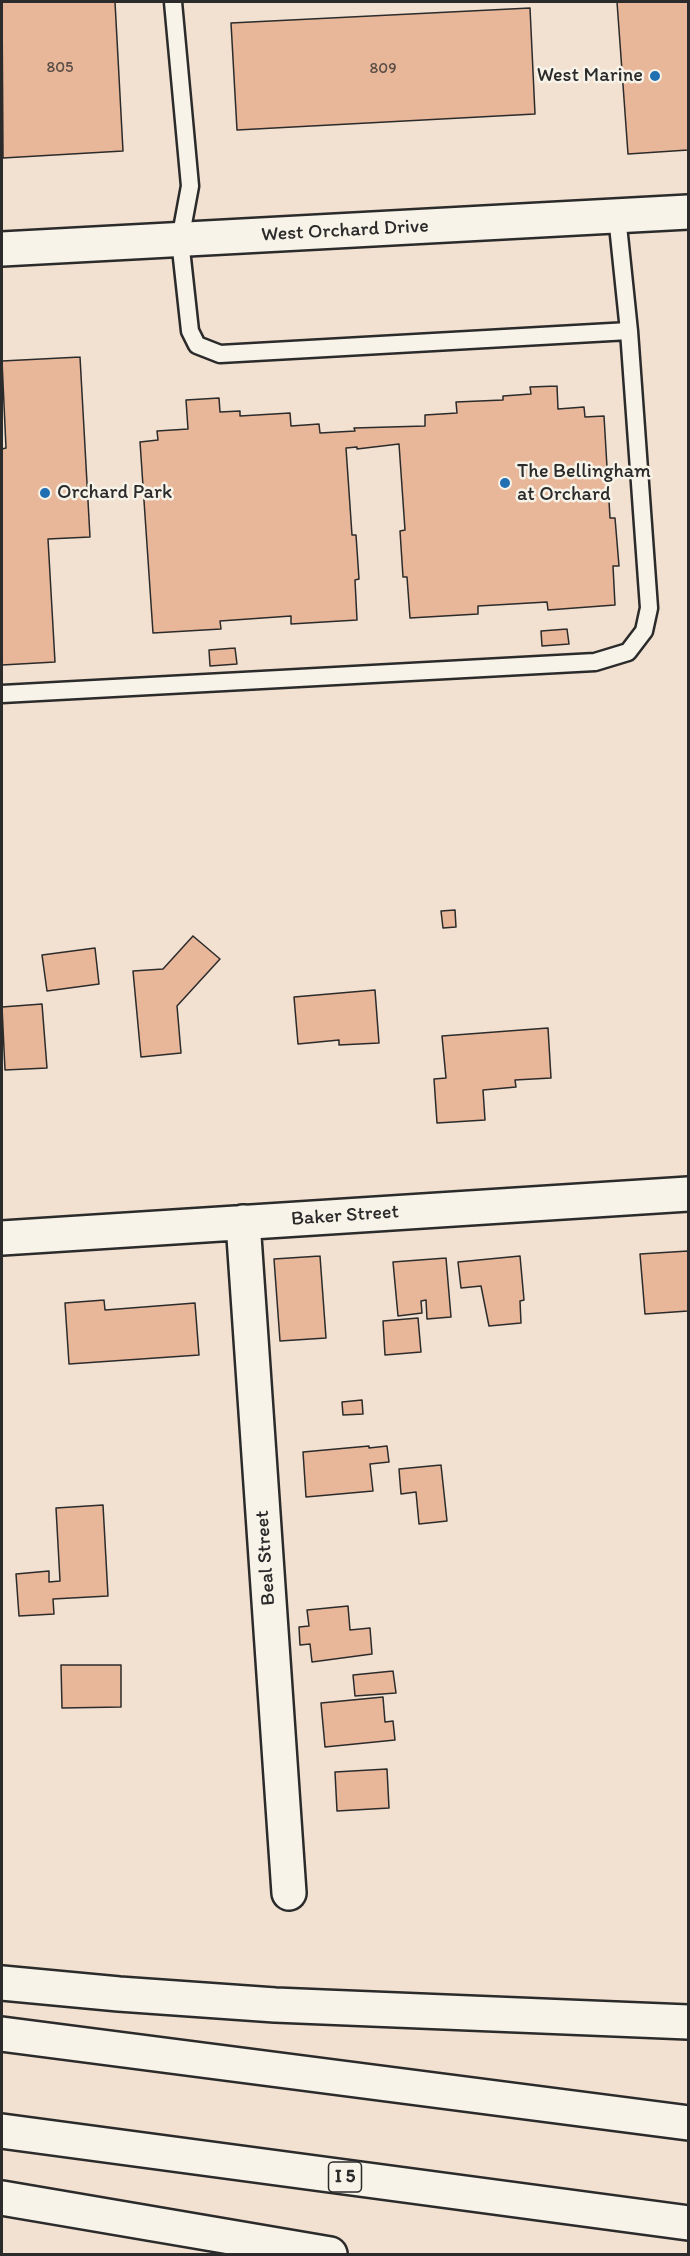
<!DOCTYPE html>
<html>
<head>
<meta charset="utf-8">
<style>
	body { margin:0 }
	#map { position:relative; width:690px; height:2256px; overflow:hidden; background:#f2e1d0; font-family:Itim,sans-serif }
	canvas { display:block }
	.frame { position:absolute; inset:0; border:3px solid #2b2b2b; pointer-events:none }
</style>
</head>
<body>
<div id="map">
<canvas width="690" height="2256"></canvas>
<div class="frame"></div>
</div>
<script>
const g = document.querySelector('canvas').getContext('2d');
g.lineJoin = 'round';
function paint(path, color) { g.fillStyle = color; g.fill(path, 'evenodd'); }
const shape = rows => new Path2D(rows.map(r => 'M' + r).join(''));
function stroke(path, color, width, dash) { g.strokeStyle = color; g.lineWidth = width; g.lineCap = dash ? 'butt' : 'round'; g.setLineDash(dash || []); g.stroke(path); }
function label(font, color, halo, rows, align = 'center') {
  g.font = font + ' Itim,sans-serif'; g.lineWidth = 5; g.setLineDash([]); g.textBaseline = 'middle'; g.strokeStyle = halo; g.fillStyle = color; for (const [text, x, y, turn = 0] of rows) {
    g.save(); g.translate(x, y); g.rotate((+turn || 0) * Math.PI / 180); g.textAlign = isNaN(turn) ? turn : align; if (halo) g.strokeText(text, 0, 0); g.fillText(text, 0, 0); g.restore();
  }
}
const building = shape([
	[2,2,115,2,123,151,3,158,2,2],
	[617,2,688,2,688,150,628,154,617,2],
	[530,8,535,114,237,130,231,23,530,8],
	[80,357,90,537,48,539,55,662,2,665,2,449,6,448,2,361,80,357],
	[557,386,558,409,584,407,585,417,604,416,610,518,615,518,619,566,613,566,615,605,548,610,547,602,478,606,478,614,410,618,407,577,403,577,400,531,405,530,399,444,357,449,357,447,346,448,352,535,356,535,359,579,355,580,357,620,291,624,291,616,220,621,221,629,153,633,140,442,158,440,157,431,188,429,186,400,219,398,220,412,240,411,240,416,290,413,291,426,319,424,320,433,355,431,354,428,425,426,425,415,457,413,456,402,503,400,503,396,531,394,530,387,557,386],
	[567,629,569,644,542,646,541,631,567,629],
	[235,648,237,664,210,666,209,650,235,648],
	[455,910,456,927,443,928,441,911,455,910],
	[193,936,220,959,177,1006,181,1053,141,1057,133,971,163,969,193,936],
	[95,948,99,984,47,991,42,955,95,948],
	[375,990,379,1043,339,1045,339,1040,298,1044,294,997,375,990],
	[42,1004,47,1068,5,1070,2,1007,42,1004],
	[548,1028,551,1078,515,1080,516,1087,483,1090,485,1120,437,1123,434,1079,446,1078,442,1036,548,1028],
	[688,1251,688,1311,645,1314,640,1254,688,1251],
	[320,1256,326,1338,280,1341,274,1259,320,1256],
	[520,1256,524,1300,520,1301,521,1323,489,1326,481,1286,461,1288,458,1262,520,1256],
	[446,1258,451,1317,427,1319,426,1300,421,1301,422,1313,398,1316,393,1262,446,1258],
	[104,1300,105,1310,195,1303,199,1355,69,1364,65,1303,104,1300],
	[418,1318,421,1352,385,1355,383,1321,418,1318],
	[362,1400,363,1414,343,1415,342,1402,362,1400],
	[369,1446,369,1448,387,1446,389,1462,370,1464,373,1491,306,1497,303,1452,369,1446],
	[441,1465,447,1521,419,1524,416,1492,401,1494,399,1469,441,1465],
	[103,1505,108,1596,53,1599,54,1614,19,1616,16,1574,49,1571,49,1582,60,1581,56,1508,103,1505],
	[348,1606,350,1630,370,1628,372,1654,312,1662,310,1644,300,1645,299,1627,309,1626,307,1610,348,1606],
	[61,1665,121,1665,121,1707,62,1708,61,1665],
	[393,1671,396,1693,355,1696,353,1675,393,1671],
	[383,1697,385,1722,393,1721,395,1740,325,1747,321,1703,383,1697],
	[387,1769,389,1808,337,1811,335,1772,387,1769]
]);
const lane = shape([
	[173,2,190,186,180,240,190,331,197,345,220,354,629,331],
	[2,694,595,662,628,652,644,631,649,608,629,331,617,216]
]);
const street = shape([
	[2,249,688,212],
	[243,1222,289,1893],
	[2,1238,688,1194]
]);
const highway = shape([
	[2,1983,119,1994,275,2005,688,2022],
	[2,2034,688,2123],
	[2,2131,688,2223],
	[2,2198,330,2254]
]);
const markers = [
	[655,76,6,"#1f6fb2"],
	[505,483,6,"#1f6fb2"],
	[45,493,6,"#1f6fb2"]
];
const numberNames = [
	["805",60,68],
	["809",383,69]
];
const shields = [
	[345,2177,33]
];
const shieldNames = [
	["I 5",345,2177]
];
const poiNames = [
	["West Marine",643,76,"right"],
	["The Bellingham",517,472],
	["at Orchard",517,495],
	["Orchard Park",57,493]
];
const streetNames = [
	["West Orchard Drive",345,231,-3],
	["Baker Street",345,1216,-4],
	["Beal Street",266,1558,-94]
];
paint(building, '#e8b699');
stroke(building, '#2b2b2b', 1.5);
stroke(lane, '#2b2b2b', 21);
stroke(street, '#2b2b2b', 38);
stroke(highway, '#2b2b2b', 38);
stroke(lane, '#f7f3e8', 16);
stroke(street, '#f7f3e8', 33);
stroke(highway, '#f7f3e8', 33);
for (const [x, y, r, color] of markers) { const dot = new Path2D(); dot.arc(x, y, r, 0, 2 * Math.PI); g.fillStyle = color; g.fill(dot); stroke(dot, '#f7f3e8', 2); }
label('16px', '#5a4e46', null, numberNames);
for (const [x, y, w] of shields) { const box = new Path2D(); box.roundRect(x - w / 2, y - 15, w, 30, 4.5); g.fillStyle = '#f7f3e8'; g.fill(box); stroke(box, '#2b2b2b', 1.5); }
label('bold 18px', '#2b2b2b', null, shieldNames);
label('20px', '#2b2b2b', '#f7f3e8', poiNames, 'left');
label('20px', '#2b2b2b', '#f7f3e8', streetNames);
</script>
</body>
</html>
